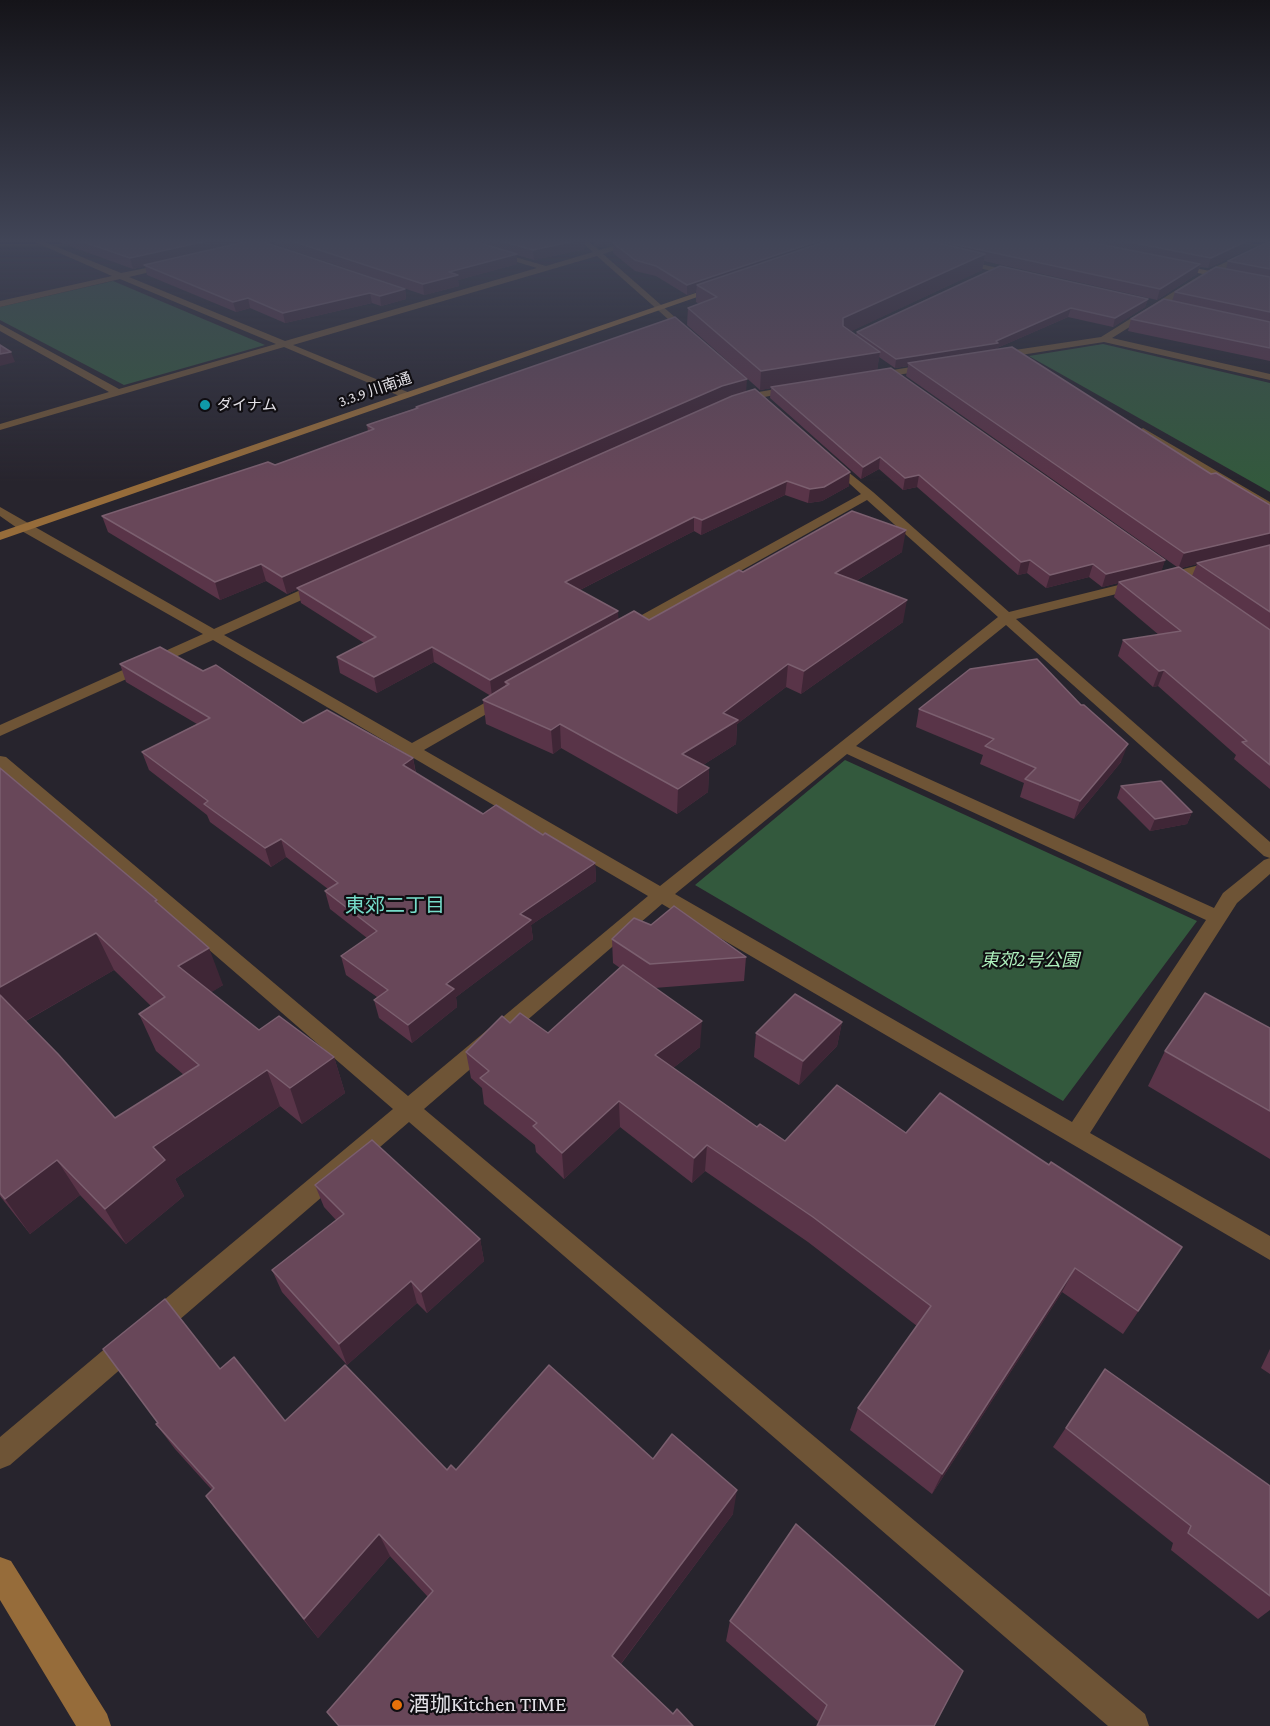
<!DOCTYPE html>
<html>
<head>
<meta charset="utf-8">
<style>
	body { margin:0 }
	canvas { display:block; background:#27242d }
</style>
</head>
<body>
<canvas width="1270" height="1726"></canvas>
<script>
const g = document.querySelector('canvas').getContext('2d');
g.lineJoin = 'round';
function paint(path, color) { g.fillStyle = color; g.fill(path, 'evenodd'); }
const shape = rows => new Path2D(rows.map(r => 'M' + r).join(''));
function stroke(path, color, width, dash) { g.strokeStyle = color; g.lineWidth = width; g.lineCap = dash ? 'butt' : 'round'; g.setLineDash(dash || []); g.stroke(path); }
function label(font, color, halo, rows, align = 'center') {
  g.font = font + ' "Crimson Pro","Noto Sans JP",serif'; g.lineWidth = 4.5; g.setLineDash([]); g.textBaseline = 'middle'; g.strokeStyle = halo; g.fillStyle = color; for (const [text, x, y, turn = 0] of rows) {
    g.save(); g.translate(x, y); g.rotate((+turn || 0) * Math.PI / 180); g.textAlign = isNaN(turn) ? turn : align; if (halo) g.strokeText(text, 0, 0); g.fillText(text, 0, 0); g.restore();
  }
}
const green = shape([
	[113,281,265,345,124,385,0,320,0,307],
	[1103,344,1270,383,1270,492,1029,356],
	[845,760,1197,921,1063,1101,695,885]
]);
const street = shape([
	[30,240,40,240,121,273,171,263,171,267,129,277,285,341,537,268,444,240,456,240,546,266,593,252,579,240,587,240,599,250,635,240,647,240,603,254,693,333,686,335,597,256,293,345,410,393,410,397,402,397,284,347,0,430,0,424,109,392,0,331,0,324,119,389,276,344,120,279,0,307,0,301,112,276,30,240],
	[267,240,280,240,241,250,237,248,267,240],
	[1270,241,1270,246,1213,275,1112,338,1270,374,1270,380,1104,342,995,359,990,356,995,353,1101,337,1207,271,1270,241],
	[958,259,1016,272,1020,274,1016,276,955,263,954,261,958,259],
	[930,364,933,365,933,369,874,379,869,376,874,373,930,364],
	[793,386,796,387,796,391,759,398,739,404,734,401,753,393,793,386],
	[1143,428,1270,502,1270,511,1139,433,1138,431,1143,428],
	[832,459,873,492,1009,612,1216,561,1222,565,1221,568,1016,619,1270,842,1270,874,1237,903,1090,1133,1270,1236,1270,1260,662,904,424,1109,1145,1714,1149,1726,1108,1726,409,1122,164,1333,155,1337,146,1333,142,1324,146,1315,393,1109,0,769,0,756,6,757,408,1096,648,896,213,640,0,736,0,725,203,634,20,530,0,516,0,507,214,629,316,583,326,583,328,586,326,589,224,635,412,743,499,695,509,695,512,698,509,701,424,750,660,886,998,617,867,500,630,633,620,633,618,630,620,627,861,494,828,464,826,462,832,459],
	[1006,625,1264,856,1270,858,1264,860,1223,893,1214,908,856,746,1006,625],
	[847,754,1206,920,1072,1122,675,894,847,754],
	[129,1332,138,1336,142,1345,138,1354,10,1465,0,1469,0,1437,120,1336,129,1332]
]);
const secondary = shape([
	[1175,264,1270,283,1270,287,1172,268,1171,266,1175,264],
	[716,286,723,288,0,540,0,532,716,286],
	[0,1557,11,1561,107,1714,111,1726,76,1726,0,1600,0,1557]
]);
const wall = shape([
	[53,240,258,240,405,289,406,299,381,306,372,303,285,323,250,308,236,312,147,275,145,266,133,269],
	[273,240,585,240,585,249,534,260,517,255,517,264,458,280,459,286,424,295,274,244],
	[590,240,1266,240,1263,241,1253,240,1250,248,1208,268,1200,267,1197,274,1157,300,984,261,982,270,851,331,856,335,857,332,1148,299,1145,307,1113,327,1068,317,997,348,997,349,1211,474,1270,505,1270,789,1234,759,1236,755,1158,686,1153,687,1118,656,1123,640,1159,635,1114,597,1118,583,1102,587,1089,577,1046,588,1027,573,1018,575,917,487,903,490,879,469,861,479,770,398,771,388,760,390,687,325,688,308,699,304,696,302,696,292,687,295,656,276,635,271,613,253,613,244,599,247],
	[879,357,895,368,908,366,906,376,1177,567,1161,571,1165,560,877,370],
	[1197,564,1192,576,1181,568],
	[1270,241,1270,361,1128,331,1131,319,1172,301,1175,292,1226,269,1228,261],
	[746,392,849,486,822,501,808,503,785,495,701,535,694,531,580,590,619,620,649,620,743,572,902,552,856,581,903,622,801,694,786,687,737,724,736,744,703,765,709,768,708,792,677,814,561,748,553,754,486,724,483,700,491,696,434,662,377,693,340,673,337,657,364,643,301,603,298,589,287,594,266,581,220,600,108,532,102,516,275,465,368,431,367,425,416,408,416,407],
	[120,664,203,671,303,723,413,758,416,773,483,814,543,835,595,863,596,881,531,925,533,939,456,997,457,1007,412,1043,379,1018,374,1000,377,997,346,975,341,956,367,938,330,909,325,891,328,889,286,857,271,867,210,822,207,815,149,770,142,752,197,724,126,682],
	[919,709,1121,762,1074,819,1020,797,1024,783,980,764,983,755,916,727],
	[0,768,157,900,158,904,223,985,211,992,259,1030,334,1057,345,1093,302,1124,280,1106,175,1179,184,1196,126,1244,80,1195,30,1234,0,1196],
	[114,970,151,1006,139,1014,156,1051,184,1075,115,1118,26,1021],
	[1121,786,1192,812,1187,824,1150,831,1117,798],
	[651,925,746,957,744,981,654,988,700,1047,673,1068,757,1127,785,1141,906,1133,1049,1165,1182,1247,1123,1334,1062,1292,932,1494,850,1430,858,1408,917,1326,808,1242,705,1171,692,1183,620,1127,564,1179,536,1152,535,1145,484,1104,482,1088,471,1078,466,1052,510,1023,548,1033,620,968,613,963,612,939],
	[842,1022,837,1046,799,1085,754,1057,756,1033],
	[1270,1028,1270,1159,1148,1086,1165,1051],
	[315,1185,480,1239,484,1261,427,1313,417,1303,347,1365,282,1292,272,1270,336,1220,324,1207],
	[1270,1349,1270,1374,1261,1368],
	[220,1369,285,1421,447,1470,653,1459,733,1514,621,1664,673,1714,693,1726,428,1597,390,1556,318,1638,223,1519,206,1496,212,1490,175,1449,156,1424],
	[1105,1369,1270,1486,1270,1610,1258,1619,1171,1550,1173,1543,1053,1447],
	[730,1621,934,1726,817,1726,819,1722,726,1641]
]);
const shadedWall = shape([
	[211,240,257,240,133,269,130,258],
	[577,240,585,240,585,249,534,260,533,250],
	[599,240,627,240,599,247],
	[821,240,849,240,697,285,696,292,687,295,687,285],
	[1249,240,1253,240,1250,248,1208,268,1211,258],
	[517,254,517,264,458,280,459,286,424,295,423,284,449,272],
	[985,254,982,270,841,336,843,318],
	[1200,264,1197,274,1157,300,1160,289],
	[405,289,406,299,381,306,380,296],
	[370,293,372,303,285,323,283,313],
	[248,298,250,308,236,312,233,302],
	[1148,299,1145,307,1113,327,1115,318],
	[1071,308,1068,317,997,348,997,351,908,363,908,366,895,368,896,359,996,341],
	[11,352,15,362,0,366,0,354],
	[880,352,877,371,760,390,761,371],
	[747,379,746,393,721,401,287,594,282,577,722,386],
	[880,457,879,469,861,479,863,467],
	[850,472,849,486,822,501,808,503,810,489],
	[919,475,917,487,903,490,905,478],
	[787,481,785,495,701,535,702,520],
	[694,517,694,531,566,597,565,582],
	[906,530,902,552,832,596,835,573],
	[1270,533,1270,547,1197,563,1197,564,1178,569,1184,553],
	[1030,560,1027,573,1018,575,1021,562],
	[1165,560,1161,573,1119,582,1118,583,1102,587,1106,574],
	[261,564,266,581,220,600,215,582],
	[1093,564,1089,577,1046,588,1050,575],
	[907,600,903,622,801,694,804,671],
	[618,611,619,626,509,684,505,682,506,688,492,696,490,680],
	[432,647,434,662,377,693,374,677],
	[788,664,786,687,737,724,736,744,681,779,682,754,723,713],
	[1164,670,1158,686,1153,687,1159,671],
	[560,724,561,748,553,754,551,730],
	[1128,744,1121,762,1074,819,1080,801],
	[413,758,416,776,403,765],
	[709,768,708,792,677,814,678,789],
	[1192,812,1187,824,1150,831,1155,819],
	[281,839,286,857,271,867,265,848],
	[595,863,596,881,531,925,533,939,456,997,457,1007,412,1043,408,1025,446,984,520,914],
	[96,933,114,970,20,1024,0,996,0,987],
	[209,948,223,985,194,1003,178,966],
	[702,1021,700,1047,655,1082,655,1055],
	[842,1022,837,1046,799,1085,803,1061],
	[334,1057,345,1093,302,1124,290,1088],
	[267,1070,280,1106,175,1179,184,1196,126,1244,105,1209,153,1147],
	[619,1101,620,1127,564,1179,562,1153],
	[707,1145,705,1171,692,1183,694,1158],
	[57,1160,80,1195,30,1234,5,1199],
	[480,1239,484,1261,427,1313,421,1292],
	[1075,1268,1062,1292,932,1494,942,1474],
	[411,1281,417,1303,347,1365,339,1344],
	[737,1490,733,1514,613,1674,612,1656],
	[379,1534,390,1556,318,1638,304,1619]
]);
const building = shape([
	[78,240,211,240,130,258,78,240],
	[253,240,258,240,405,289,380,296,370,293,283,313,248,298,233,302,144,265,253,240],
	[289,240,469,240,517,254,449,272,458,275,423,284,289,240],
	[498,240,579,240,533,250,498,240],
	[623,240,821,240,687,285,656,266,635,260,613,243,623,240],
	[830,240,925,240,985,254,843,318,843,326,880,352,761,371,688,308,717,297,697,285,830,240],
	[935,240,1079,240,1200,264,1160,289,935,240],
	[1119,240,1249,240,1211,258,1119,240],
	[1270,241,1270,269,1228,261,1270,241],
	[1000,266,1148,299,1115,318,1071,308,996,341,998,343,896,359,857,332,1000,266],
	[1216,267,1270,277,1270,312,1175,292,1216,267],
	[1164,299,1270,322,1270,348,1131,319,1164,299],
	[675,317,747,379,722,386,282,577,261,564,215,582,102,516,268,462,275,465,374,429,367,425,418,408,416,407,675,317],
	[0,345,11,352,0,354,0,345],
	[1012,347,1211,474,1216,473,1270,505,1270,533,1184,553,908,363,1012,347],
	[891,368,1165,560,1106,574,1093,564,1050,575,1030,560,1021,562,919,475,905,478,880,457,863,467,771,387,891,368],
	[755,389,850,472,824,487,810,489,787,481,702,520,694,517,565,582,618,611,490,680,432,647,374,677,337,657,376,637,297,588,732,396,755,389],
	[852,511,906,530,835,573,907,600,804,671,788,664,723,713,738,720,682,754,709,768,678,789,560,724,551,730,483,700,509,684,505,682,634,611,649,620,739,570,743,572,852,511],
	[1270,545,1270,612,1197,563,1270,545],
	[1179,567,1270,630,1270,765,1242,742,1247,741,1164,670,1159,671,1123,640,1181,631,1119,582,1179,567],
	[160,647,203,671,216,665,303,723,327,710,413,758,403,765,483,814,496,805,543,835,545,833,595,863,520,914,531,920,446,984,454,989,408,1025,374,1000,388,990,341,956,377,931,325,891,338,883,281,839,265,848,204,804,208,801,142,752,210,718,120,664,160,647],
	[1037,659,1081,705,1084,705,1128,744,1080,801,1025,779,1036,768,985,746,994,739,919,709,970,669,1037,659],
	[0,768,157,900,155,901,209,948,178,966,259,1030,279,1016,334,1057,290,1088,267,1070,153,1147,165,1160,105,1209,57,1160,5,1199,0,1193,0,995,58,1054,115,1118,199,1065,139,1014,165,997,96,933,0,987,0,768],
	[1161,781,1192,812,1155,819,1121,786,1161,781],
	[674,906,746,957,650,964,612,939,634,918,651,925,674,906],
	[623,965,702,1021,655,1055,757,1127,760,1124,785,1141,837,1085,906,1133,940,1093,1049,1165,1051,1162,1182,1247,1138,1311,1075,1268,942,1474,858,1408,931,1306,813,1217,707,1145,694,1158,619,1101,562,1153,533,1126,537,1123,480,1078,489,1071,466,1052,502,1016,510,1023,520,1013,548,1033,623,965],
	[1205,993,1270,1028,1270,1111,1165,1051,1205,993],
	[795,994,842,1022,803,1061,756,1033,795,994],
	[372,1140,480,1239,421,1292,411,1281,339,1344,272,1270,344,1214,315,1185,372,1140],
	[165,1299,220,1369,234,1357,285,1421,345,1365,447,1470,451,1465,456,1470,549,1365,653,1459,672,1434,737,1490,612,1656,673,1714,677,1709,693,1726,339,1726,327,1712,433,1591,379,1534,304,1619,206,1496,214,1488,156,1424,158,1423,103,1349,165,1299],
	[1105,1369,1270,1486,1270,1596,1188,1533,1191,1526,1066,1428,1105,1369],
	[796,1524,963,1671,934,1726,817,1726,827,1705,730,1621,796,1524]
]);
const markers = [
	[205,405,6,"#0f9aa8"],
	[397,1705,6,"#e8710a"]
];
const farStreetnames = [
	["3.3.9 川南通",375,390,-19]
];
const farPoinames = [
	["ダイナム",217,405]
];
const parkNames = [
	["東郊2号公園",1030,960]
];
const neighbourhoodNames = [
	["東郊二丁目",395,906]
];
const nearPoinames = [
	["酒珈Kitchen TIME",409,1705]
];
paint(green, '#33593d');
paint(street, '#6e5436');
paint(secondary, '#966c3a');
paint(wall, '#593448');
paint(shadedWall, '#3f2636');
paint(building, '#684759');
stroke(building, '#7b5f6f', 1.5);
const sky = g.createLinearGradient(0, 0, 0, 482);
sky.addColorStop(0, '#151419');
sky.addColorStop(0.5, '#414557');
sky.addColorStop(1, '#41455700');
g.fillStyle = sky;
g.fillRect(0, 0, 1270, 482);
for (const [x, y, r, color] of markers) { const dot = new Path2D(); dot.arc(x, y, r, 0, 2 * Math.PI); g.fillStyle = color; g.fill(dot); stroke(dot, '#100e12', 2); }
label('15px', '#e3e1e7', '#100e12', farStreetnames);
label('15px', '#e3e1e7', '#100e12', farPoinames, 'left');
label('italic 18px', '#aef0bd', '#100e12', parkNames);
label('20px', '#76dcca', '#100e12', neighbourhoodNames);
label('21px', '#e3e1e7', '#100e12', nearPoinames, 'left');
</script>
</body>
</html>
